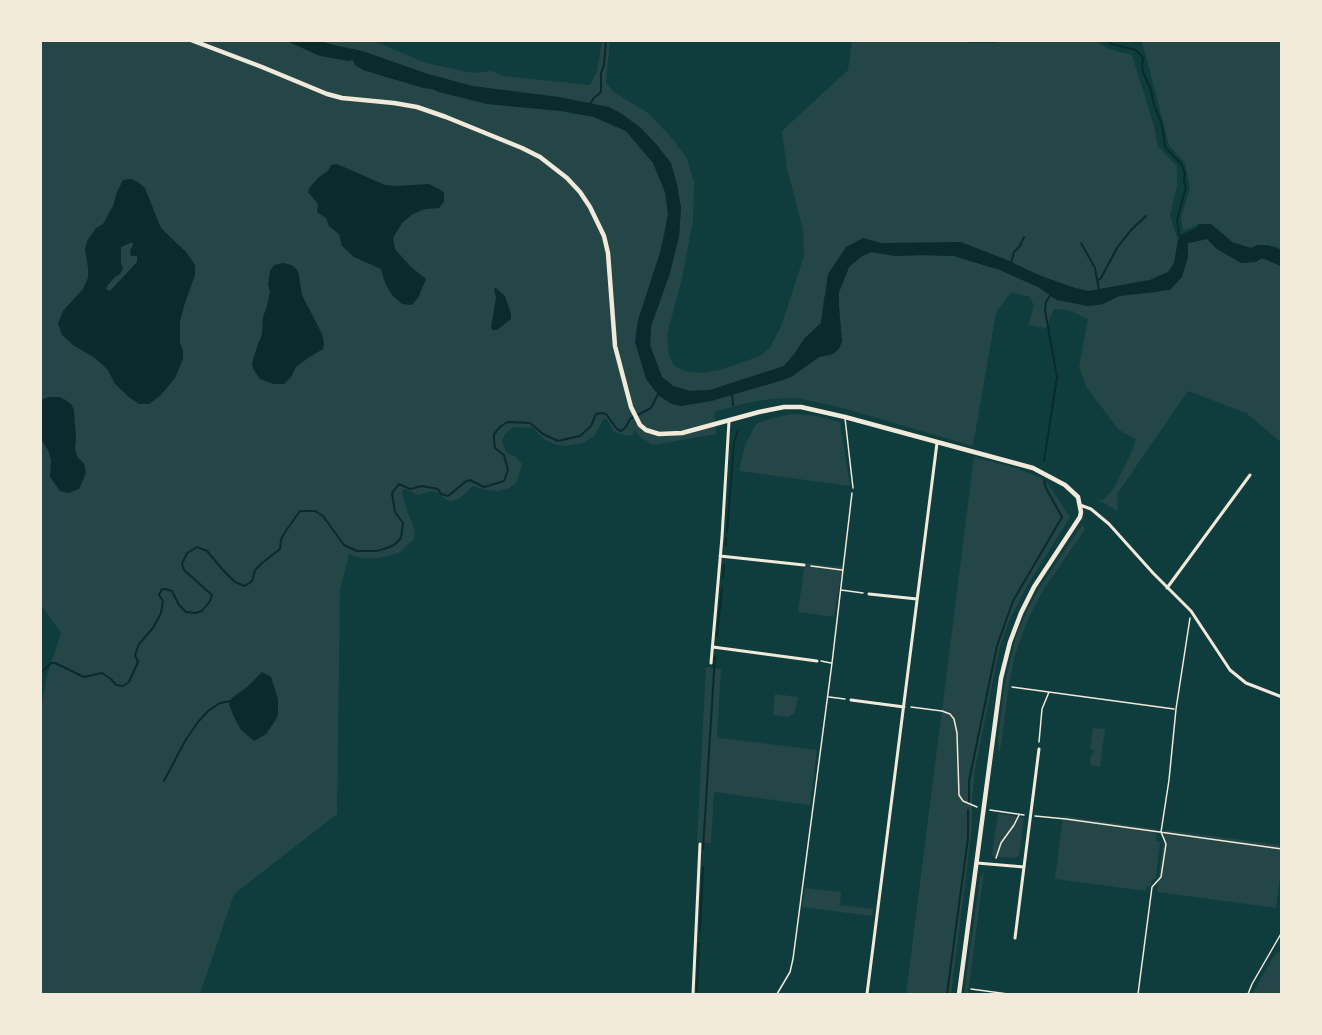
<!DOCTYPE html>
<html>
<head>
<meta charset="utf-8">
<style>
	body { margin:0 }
	#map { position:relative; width:1322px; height:1035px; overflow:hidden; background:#0f3d3e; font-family:"Noto Sans",sans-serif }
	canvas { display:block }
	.frame { position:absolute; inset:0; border:42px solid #f1e9da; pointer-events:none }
</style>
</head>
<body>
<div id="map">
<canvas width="1322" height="1035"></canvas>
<div class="frame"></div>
</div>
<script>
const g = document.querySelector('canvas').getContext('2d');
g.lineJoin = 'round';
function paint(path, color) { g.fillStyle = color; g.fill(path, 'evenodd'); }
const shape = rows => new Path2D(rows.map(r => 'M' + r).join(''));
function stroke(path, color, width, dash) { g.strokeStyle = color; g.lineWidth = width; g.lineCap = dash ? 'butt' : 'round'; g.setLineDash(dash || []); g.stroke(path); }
const green = shape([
	[964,40,969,43,996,43,999,40,1096,41,1109,49,1132,55,1154,126,1158,146,1177,166,1177,186,1170,216,1178,240,1177,249,1174,264,1168,272,1150,280,1089,291,1063,285,1041,276,1002,258,911,243,881,243,863,238,824,297,821,323,804,339,795,353,784,366,710,390,690,391,673,386,662,377,650,345,651,327,670,273,679,236,681,207,641,128,512,92,472,86,428,74,362,51,333,45,320,41,374,41,426,63,473,73,491,71,504,76,590,85,597,71,602,41,610,41,606,83,614,92,648,113,671,137,687,158,694,182,693,220,682,278,667,335,669,356,674,366,684,371,701,373,720,370,760,356,770,348,782,324,804,256,803,229,787,169,782,131,848,70,852,41],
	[41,41,287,41,320,56,348,60,353,60,363,70,423,88,432,89,439,92,488,104,561,111,594,117,626,131,653,163,665,192,668,214,660,253,638,320,646,379,711,401,791,377,819,357,833,354,839,306,839,292,849,267,862,256,871,252,895,256,920,255,954,256,1000,270,1038,287,1057,300,1088,306,1103,304,1119,296,1157,292,1188,257,1188,243,1207,239,1217,249,1262,258,1281,266,1281,442,1246,413,1188,391,1117,494,1118,511,1096,499,1103,500,1113,490,1133,449,1136,439,1119,430,1087,388,1079,367,1088,319,1068,310,1054,309,1046,328,1028,325,1034,306,1030,297,1011,292,996,313,973,446,839,407,796,398,770,399,747,403,714,412,716,434,653,445,639,436,635,430,632,435,628,436,614,432,608,421,604,418,595,435,583,443,566,446,554,444,545,440,533,428,513,427,505,434,502,441,507,453,516,457,522,464,519,475,516,483,509,488,498,491,486,490,473,486,460,498,453,501,446,500,439,493,431,491,418,495,405,489,402,491,403,496,406,508,415,530,414,539,399,553,379,558,360,558,349,554,340,591,337,814,234,894,200,994,41,994,41,704,42,703,47,675,61,633,41,605],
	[1141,41,1281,41,1281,250,1277,247,1258,245,1251,248,1232,242,1218,229,1199,224,1183,231,1181,218,1190,188,1185,163,1169,145,1146,56],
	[792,414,812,415,840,422,850,486,739,471,745,445,756,424,769,419],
	[974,457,1016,468,1041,478,1048,484,1070,517,1027,586,1009,621,1000,646,975,769,972,803,972,828,951,994,906,994],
	[1083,525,1085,528,1084,531,1045,587,1032,611,1023,632,1014,658,1009,686,1000,751,999,751,998,741,1004,688,1016,636,1027,611,1039,589,1077,532],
	[805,563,842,567,834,617,798,612],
	[706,667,721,669,717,735,720,738,817,750,810,805,714,792,711,843,697,842],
	[775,694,798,697,795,712,789,717,773,715],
	[1093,728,1105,729,1100,767,1090,765,1091,755,1093,755,1094,750,1090,749],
	[998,813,1024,818,1019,855,1016,858,994,857,992,854],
	[1063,816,1156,829,1155,834,1157,834,1156,841,1160,842,1156,875,1156,878,1152,880,1150,886,1147,886,1146,891,1055,879],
	[1165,830,1281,845,1281,869,1276,908,1157,892],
	[984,871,968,994,964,994,980,878],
	[805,888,841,892,840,905,873,909,872,916,802,907],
	[1278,952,1281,953,1281,994,1252,994,1275,954]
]);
const water = shape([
	[287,41,320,41,333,45,362,51,428,74,472,86,559,97,609,107,622,114,641,128,657,145,671,163,677,184,681,207,679,236,670,273,651,326,650,345,662,377,673,386,690,391,710,390,784,366,795,353,804,339,821,323,828,274,846,247,863,238,881,243,961,242,1002,258,1041,276,1075,288,1089,291,1150,280,1168,272,1174,263,1178,240,1183,234,1197,228,1199,224,1211,224,1232,242,1251,248,1258,245,1268,245,1281,250,1281,266,1262,258,1256,262,1241,263,1217,249,1207,239,1188,243,1188,257,1182,277,1170,290,1119,296,1103,304,1088,306,1057,300,1038,287,1000,270,954,256,920,255,895,256,871,252,862,256,849,267,839,292,839,306,842,341,839,349,833,354,819,357,791,377,783,380,711,401,681,406,672,404,659,396,646,379,635,342,638,320,660,253,665,232,668,214,665,192,653,163,626,131,594,117,561,111,488,104,439,92,432,89,424,88,363,70,355,65,353,60,348,61,320,56],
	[337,164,385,185,396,186,429,184,439,189,444,193,444,202,439,208,425,209,413,214,402,223,393,238,395,249,411,267,426,279,418,298,412,305,402,304,392,295,385,283,381,269,354,257,342,246,339,234,329,226,326,218,317,212,318,204,308,192,310,187,319,177,328,171,331,165],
	[131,179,138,182,145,188,160,226,164,231,187,253,195,265,195,275,184,306,180,322,180,343,183,350,183,359,175,378,160,396,149,404,139,404,129,397,115,384,108,370,95,358,73,345,62,335,58,323,63,311,83,289,88,278,88,268,85,250,87,241,96,228,103,224,113,206,117,192,123,180],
	[132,242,133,245,130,250,131,256,137,256,137,262,110,291,106,289,107,286,115,277,120,274,123,268,121,263,121,247],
	[283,263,292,265,298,271,302,295,322,334,324,343,323,349,308,358,296,367,291,377,284,384,274,384,260,379,253,369,252,363,258,344,262,334,263,317,267,306,270,292,268,284,270,271,274,265],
	[496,288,505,296,511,314,511,319,497,330,492,330,491,327,496,298,494,289],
	[49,397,59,397,64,399,71,404,74,410,76,439,75,450,78,458,84,463,86,473,79,489,69,493,60,491,50,477,51,460,48,450,41,439,41,400],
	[262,672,271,677,278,699,278,714,275,721,266,734,254,741,241,730,233,715,229,704,232,698,247,687]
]);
const stream = shape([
	[1107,40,1111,44,1136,50,1143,58,1142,66,1143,72,1151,90,1154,105,1162,125,1165,147,1181,164,1185,173,1184,182,1186,187,1177,220,1179,234,1181,237],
	[590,105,593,99,601,92,601,73,604,65,606,40],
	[1081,243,1095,268,1099,290],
	[1011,263,1014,252,1020,246,1024,237],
	[1097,281,1101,278,1117,248,1131,230,1146,216],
	[732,393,733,405],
	[1044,461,1057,377,1045,310,1046,302,1051,294],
	[727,532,734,442,738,430],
	[726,545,726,538],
	[723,578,724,565],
	[717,636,722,588],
	[40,674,51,663,55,663,84,677,102,673,111,679,116,685,123,686,129,682,138,662,135,655,139,644,153,628,161,613,163,601,159,595,162,589,165,589,172,591,179,605,186,612,195,613,202,611,210,601,212,595,184,570,182,564,187,553,197,547,207,551,223,570,235,582,245,586,252,581,255,570,262,563,280,549,281,540,285,532,300,511,315,511,323,516,344,545,357,551,377,551,387,548,394,545,401,538,403,523,395,512,392,493,399,484,410,489,422,486,438,489,441,494,448,496,465,482,470,480,484,487,504,481,508,470,504,455,495,448,494,440,494,434,501,426,508,422,530,423,543,434,558,441,580,436,591,426,596,414,601,413,606,414,617,429,621,431,626,427,630,419,651,408,658,394],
	[40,695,40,696],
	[164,781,185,741,198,722,208,711,220,703,231,701],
	[969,802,969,781,997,646,1013,601,1062,517,1046,488,1044,481],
	[703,849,715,656],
	[700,932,703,867],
	[697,991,699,943],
	[947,994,968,838,968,810]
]);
const path = shape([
	[811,566,842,570],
	[841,590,863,593],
	[821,661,831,663],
	[1012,687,1174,709],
	[829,697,845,699],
	[911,707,942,711,950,714,954,719,957,733,959,795,963,801,977,807],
	[1039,742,1042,709,1049,692],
	[990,810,1024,815],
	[1035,816,1066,819,1282,849],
	[996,858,1001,843,1014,825,1019,815],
	[971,989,1008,994],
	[777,994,790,972,793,959,832,663,852,493],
	[1138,994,1152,887,1161,877,1166,844,1161,832,1169,780,1176,709,1190,618],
	[1248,994,1252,984,1282,932]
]);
const service = shape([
	[845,418,853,488]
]);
const minor = shape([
	[1080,505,1091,509,1109,524,1153,573,1191,611,1230,670,1246,683,1282,697],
	[720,556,804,565],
	[1167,588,1250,475],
	[869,594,917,599],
	[713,647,817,661],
	[711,663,722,537,729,421],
	[851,700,904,707],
	[977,863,1024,867,1039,749],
	[1015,938,1024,867],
	[693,994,700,844],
	[867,994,937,443]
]);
const tertiary = shape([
	[191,40,262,67,327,94,342,98,394,103,417,107,446,117,522,148,540,157,567,178,580,192,590,207,604,236,608,253,615,346,631,407,640,425,646,430,659,434,682,433,759,412,784,407,801,407,845,417,1033,468,1065,485,1078,497,1081,512,1080,517,1034,587,1021,613,1010,642,1001,678,959,994]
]);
paint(green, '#244646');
paint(water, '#0a2a2b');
stroke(stream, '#0a2a2b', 2);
stroke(path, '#f1e9da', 1.5);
stroke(service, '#f1e9da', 1.5);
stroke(minor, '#f1e9da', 3);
stroke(tertiary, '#f1e9da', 4.5);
</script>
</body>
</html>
